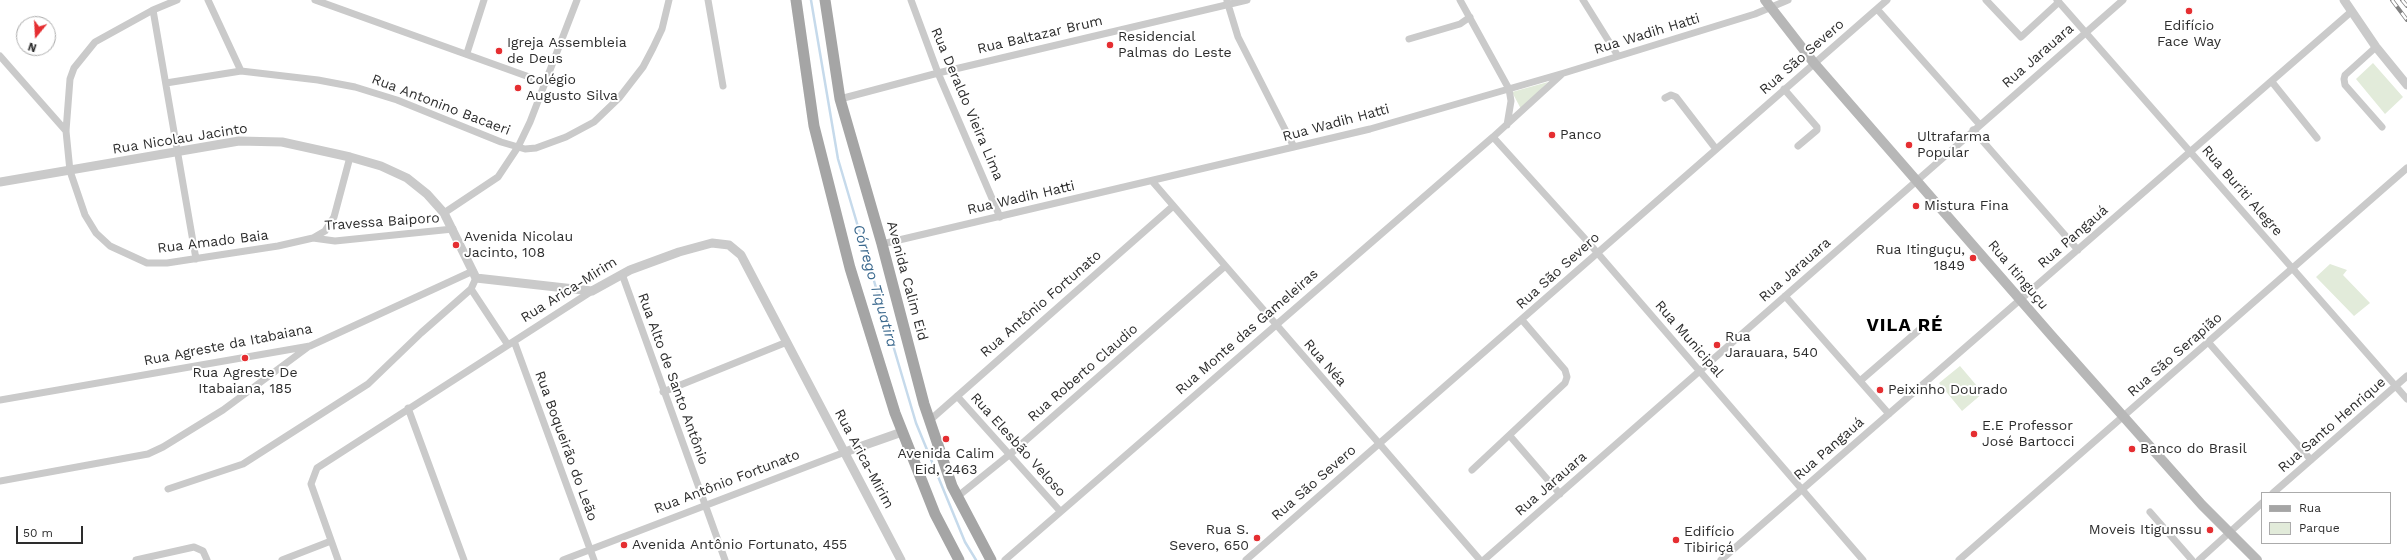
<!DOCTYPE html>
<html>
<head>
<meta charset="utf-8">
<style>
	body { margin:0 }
	#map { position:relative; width:2407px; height:560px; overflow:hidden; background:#fff; font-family:"Work Sans",sans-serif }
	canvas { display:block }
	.legend { position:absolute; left:2261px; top:492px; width:130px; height:52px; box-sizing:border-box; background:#fff; border:1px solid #ababab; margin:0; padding:5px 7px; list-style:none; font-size:12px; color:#2d2d2d }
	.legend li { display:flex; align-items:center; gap:8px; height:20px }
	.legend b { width:20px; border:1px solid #ababab }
	.north { position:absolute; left:16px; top:16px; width:40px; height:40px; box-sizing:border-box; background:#fff; border:1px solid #ababab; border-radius:50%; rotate:198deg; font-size:11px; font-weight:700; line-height:16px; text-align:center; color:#2d2d2d }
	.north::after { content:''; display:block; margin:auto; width:14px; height:18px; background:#e52e31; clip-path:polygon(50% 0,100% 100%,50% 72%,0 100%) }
	.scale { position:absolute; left:16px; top:526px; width:67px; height:18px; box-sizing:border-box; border:2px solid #2d2d2d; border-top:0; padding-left:5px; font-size:12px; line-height:14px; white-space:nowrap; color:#2d2d2d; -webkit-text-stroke:3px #fff; paint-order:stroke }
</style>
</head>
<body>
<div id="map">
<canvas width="2407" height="560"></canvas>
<ul class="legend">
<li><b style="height:5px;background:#a5a5a5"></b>Rua</li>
<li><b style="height:11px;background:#e2ebda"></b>Parque</li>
</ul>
<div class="north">N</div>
<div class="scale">50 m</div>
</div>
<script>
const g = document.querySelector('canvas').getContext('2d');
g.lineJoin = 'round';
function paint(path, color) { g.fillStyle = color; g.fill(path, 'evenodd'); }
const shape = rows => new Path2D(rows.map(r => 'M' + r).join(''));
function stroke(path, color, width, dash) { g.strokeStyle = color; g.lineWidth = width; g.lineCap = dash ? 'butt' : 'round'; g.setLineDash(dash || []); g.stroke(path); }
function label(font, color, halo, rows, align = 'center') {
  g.font = font + ' "Work Sans",sans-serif'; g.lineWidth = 4; g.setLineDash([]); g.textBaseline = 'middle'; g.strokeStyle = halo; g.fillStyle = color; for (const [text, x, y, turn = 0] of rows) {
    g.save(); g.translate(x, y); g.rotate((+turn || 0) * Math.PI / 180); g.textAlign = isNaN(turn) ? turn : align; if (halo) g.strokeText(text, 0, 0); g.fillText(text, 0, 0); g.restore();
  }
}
const green = shape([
	[2373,63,2403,97,2385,114,2356,79],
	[1548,82,1521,109,1512,92],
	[2330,264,2347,270,2343,275,2370,303,2354,316,2316,277],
	[1960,366,1983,393,1962,411,1939,383]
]);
const stream = shape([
	[811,0,838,159,916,423,965,542,976,560]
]);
const minor = shape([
	[177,0,153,10,95,42,74,68,70,79,66,131,70,171,85,215,96,233,110,246,147,263,167,263,278,246,313,238,325,231,334,217,350,157],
	[208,0,241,71],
	[315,0,546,83],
	[708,0,723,86],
	[911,0,938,73,1000,217],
	[1460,0,1509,89,1511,101,1507,125],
	[1583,0,1618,56],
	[1986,0,2021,37,2059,2],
	[2057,0,2407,399],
	[1227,1,1238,37,1294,147],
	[1877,9,1980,125],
	[153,10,196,259],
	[1409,39,1460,24,1470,17],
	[2376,47,2345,75,2344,79,2345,85,2382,127],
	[467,53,484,0],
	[0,56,66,131],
	[2272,82,2317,138],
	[166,83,241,71,318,80,355,87,397,100,501,142,525,149,536,148,566,137,594,122,619,98,643,67,653,48,662,29,669,0],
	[1784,89,1817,127,1817,130,1798,146],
	[1665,98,1671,95,1676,97,1716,149],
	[840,99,938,73,1247,0],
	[1973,130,2078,250],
	[1493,137,1588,242,1863,560],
	[1152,181,1480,560],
	[444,213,498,177,518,147,530,122,577,0],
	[313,238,335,241,453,229],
	[882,244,1370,129,1564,73,1755,14,1788,0],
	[622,274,725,560],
	[471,289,508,345],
	[1785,296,1889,414],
	[514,341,594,560],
	[2209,343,2311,460],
	[1860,381,1926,324],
	[663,392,787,342],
	[957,396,1060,511],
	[0,400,310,346,473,271],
	[408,408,464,560],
	[929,421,1172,207],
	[1510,436,1560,494],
	[1472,470,1565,383,1567,377,1565,370,1522,320],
	[0,481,148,454,163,447,223,410,308,347],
	[168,489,243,464,368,384,421,333,471,289,476,278],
	[2273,493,2407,376],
	[957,497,1009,455,1224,267],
	[2150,512,2192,560],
	[136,560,194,547,203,551,207,560],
	[282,560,331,541],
	[338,560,311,484,317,468,592,291],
	[563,560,845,452],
	[1005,560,1493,137,1561,75],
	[1246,560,1887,0],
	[1484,560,2123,0],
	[1721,560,2352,11],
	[1959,560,2407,168],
	[2199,560,2262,503]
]);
const tertiary = shape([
	[2344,0,2376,47,2407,85],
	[0,182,239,141,282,142,350,157,381,166,407,178,427,194,444,213,476,278,592,291,630,270,679,252,712,243,729,245,741,255,901,560],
	[845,452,902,432]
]);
const secondary = shape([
	[1765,0,1814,63,2051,335,2202,505,2257,560]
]);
const primary = shape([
	[796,0,814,126,850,268,895,413,935,514,959,560],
	[825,0,840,99,882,244,924,404,952,486,991,560]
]);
const rail = shape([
	[2392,0,2407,20],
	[2402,0,2407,6]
]);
const markers = [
	[2189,11,4,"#e52e31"],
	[1110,45,4,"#e52e31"],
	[499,51,4,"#e52e31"],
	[518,88,4,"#e52e31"],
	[1552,135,4,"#e52e31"],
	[1909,145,4,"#e52e31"],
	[1916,206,4,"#e52e31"],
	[456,245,4,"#e52e31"],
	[1973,258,4,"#e52e31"],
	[1717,345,4,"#e52e31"],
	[245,358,4,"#e52e31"],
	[1880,390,4,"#e52e31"],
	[1974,434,4,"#e52e31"],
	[946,439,4,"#e52e31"],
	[2132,449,4,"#e52e31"],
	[2210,530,4,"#e52e31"],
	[1257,538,4,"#e52e31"],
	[1676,540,4,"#e52e31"],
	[624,545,4,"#e52e31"]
];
const poiNames = [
	["Edifício",2189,26,"center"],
	["Face Way",2189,42,"center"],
	["Residencial",1118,37],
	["Palmas do Leste",1118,53],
	["Igreja Assembleia",507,43],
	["de Deus",507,59],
	["Colégio",526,80],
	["Augusto Silva",526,96],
	["Panco",1560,135],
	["Ultrafarma",1917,137],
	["Popular",1917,153],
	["Mistura Fina",1924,206],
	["Avenida Nicolau",464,237],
	["Jacinto, 108",464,253],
	["Rua Itinguçu,",1965,250,"right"],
	["1849",1965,266,"right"],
	["Rua",1725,337],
	["Jarauara, 540",1725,353],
	["Rua Agreste De",245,373,"center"],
	["Itabaiana, 185",245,389,"center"],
	["Peixinho Dourado",1888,390],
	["E.E Professor",1982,426],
	["José Bartocci",1982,442],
	["Banco do Brasil",2140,449],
	["Avenida Calim",946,454,"center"],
	["Eid, 2463",946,470,"center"],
	["Rua S.",1249,530,"right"],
	["Severo, 650",1249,546,"right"],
	["Moveis Itigunssu",2202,530,"right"],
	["Edifício",1684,532],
	["Tibiriçá",1684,548],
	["Avenida Antônio Fortunato, 455",632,545]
];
const streetNames = [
	["Rua Wadih Hatti",1647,34,-17],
	["Rua Baltazar Brum",1040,35,-13],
	["Rua Jarauara",2038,56,-41],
	["Rua São Severo",1802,57,-41],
	["Rua Deraldo Vieira Lima",967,104,67],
	["Rua Antonino Bacaeri",441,105,21],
	["Rua Wadih Hatti",1336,123,-15],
	["Rua Nicolau Jacinto",180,139,-9],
	["Rua Buriti Alegre",2242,191,49],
	["Rua Wadih Hatti",1021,198,-13],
	["Travessa Baiporo",382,222,-4],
	["Rua Pangauá",2073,237,-41],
	["Rua Amado Baia",213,242,-7],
	["Rua Jarauara",1795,270,-41],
	["Rua São Severo",1558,271,-42],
	["Rua Itinguçu",2018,275,50],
	["Avenida Calim Eid",907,281,75],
	["Rua Arica-Mirim",569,290,-32],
	["Rua Antônio Fortunato",1041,304,-41],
	["Rua Monte das Gameleiras",1247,332,-41],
	["Rua Municipal",1689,339,49],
	["Rua Agreste da Itabaiana",228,345,-11],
	["Rua São Serapião",2175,355,-41],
	["Rua Néa",1325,363,49],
	["Rua Roberto Claudio",1083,373,-41],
	["Rua Alto de Santo Antônio",673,379,70],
	["Rua Santo Henrique",2332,425,-41],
	["Rua Elesbão Veloso",1018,445,48],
	["Rua Boqueirão do Leão",566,446,70],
	["Rua Pangauá",1829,449,-41],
	["Rua Arica-Mirim",864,459,62],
	["Rua Antônio Fortunato",727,482,-21],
	["Rua São Severo",1314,483,-41],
	["Rua Jarauara",1551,484,-41]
];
const waterNames = [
	["Córrego Tiquatira",875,286,74]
];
const districtNames = [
	["VILA RÉ",1905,326]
];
paint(green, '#e2ebda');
stroke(stream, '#c6daeb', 2.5);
stroke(minor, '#cacaca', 7);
stroke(tertiary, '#cacaca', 9);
stroke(secondary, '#b7b7b7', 10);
stroke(primary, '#a5a5a5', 11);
stroke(rail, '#828282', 4);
stroke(rail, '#fff', 2.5, [8]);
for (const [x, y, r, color] of markers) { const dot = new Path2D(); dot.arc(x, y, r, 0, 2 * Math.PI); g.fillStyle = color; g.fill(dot); stroke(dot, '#fff', 1.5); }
label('14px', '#2d2d2d', '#fff', poiNames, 'left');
label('14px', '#2d2d2d', '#fff', streetNames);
label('italic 15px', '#3b698e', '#fff', waterNames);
g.letterSpacing = '1px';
label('bold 18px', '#000', '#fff', districtNames);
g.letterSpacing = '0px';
</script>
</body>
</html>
